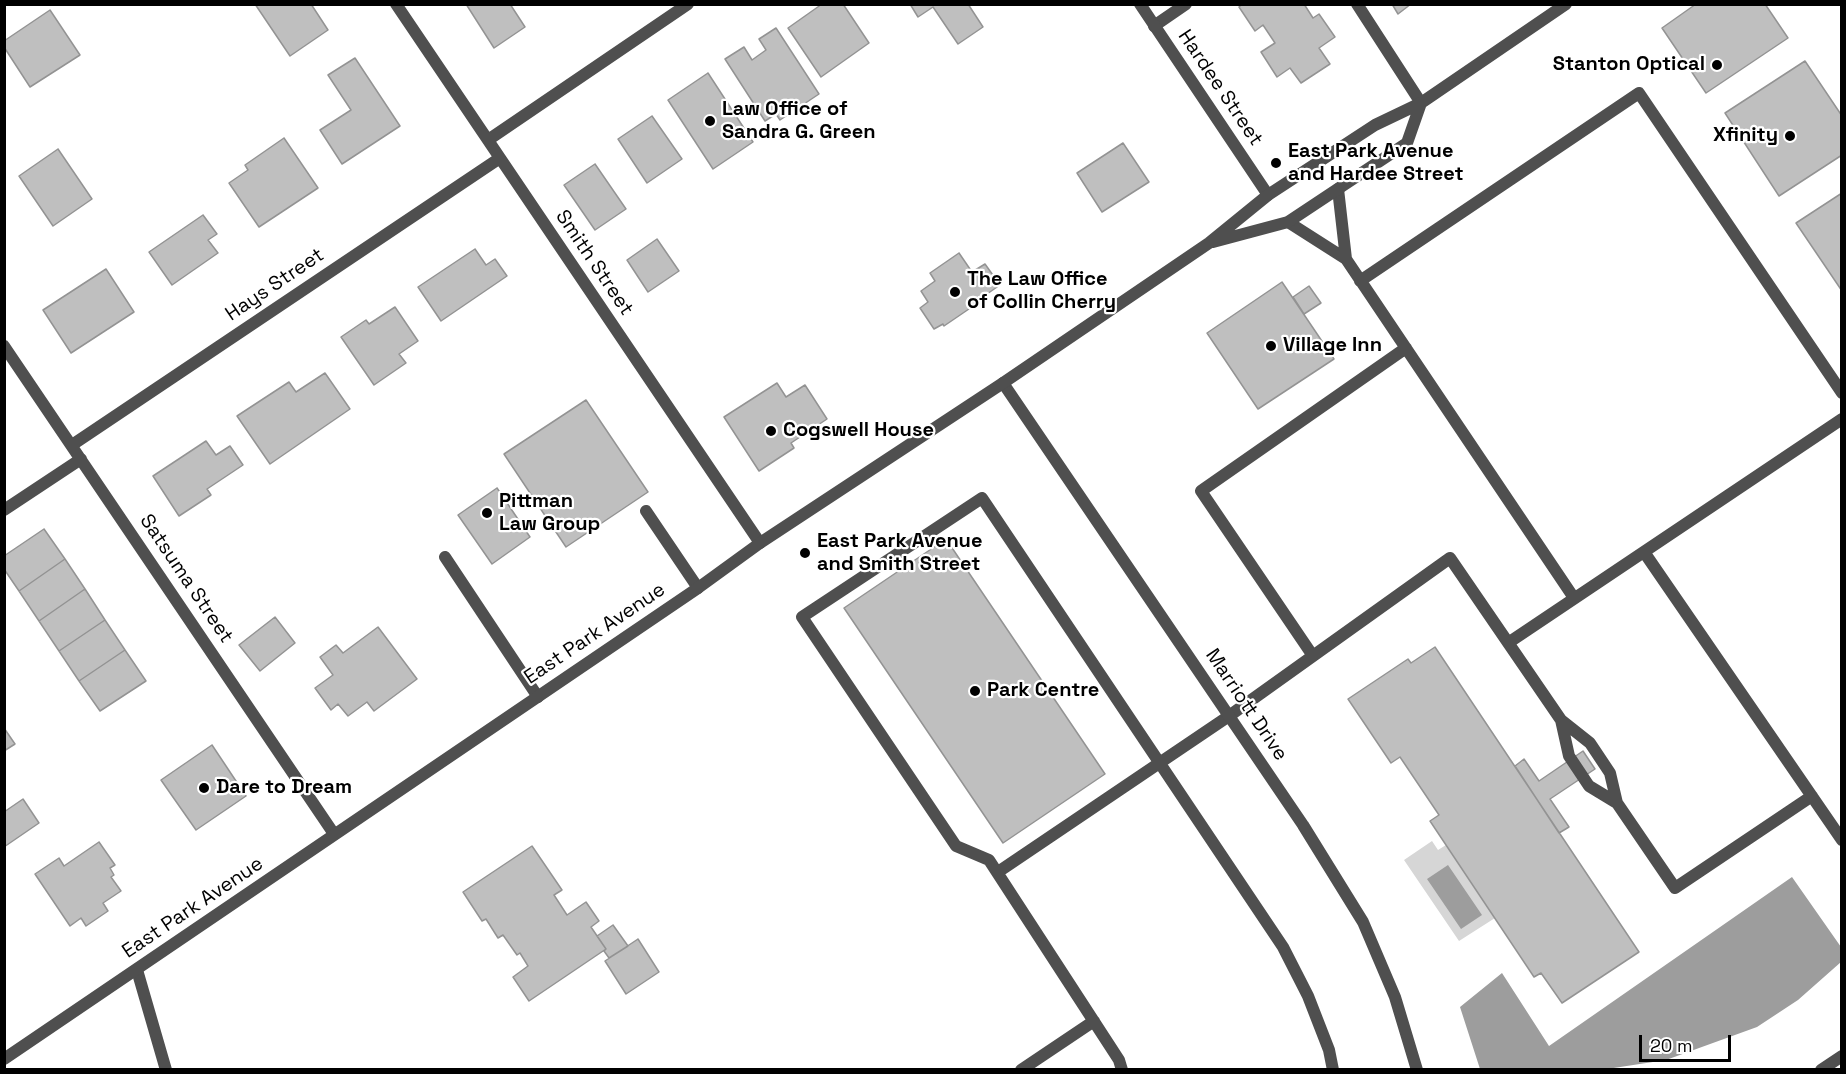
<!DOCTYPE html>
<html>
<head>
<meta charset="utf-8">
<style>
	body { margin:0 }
	#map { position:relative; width:1846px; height:1074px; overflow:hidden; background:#fff; font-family:"Space Grotesk",sans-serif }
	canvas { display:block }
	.frame { position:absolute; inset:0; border:6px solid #000; pointer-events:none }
	.scale { position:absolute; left:1639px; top:1035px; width:92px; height:27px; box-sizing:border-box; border:3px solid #000; border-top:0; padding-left:8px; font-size:18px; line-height:21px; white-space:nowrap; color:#000; -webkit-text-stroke:4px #fff; paint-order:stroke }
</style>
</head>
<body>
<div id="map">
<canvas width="1846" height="1074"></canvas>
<div class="frame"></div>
<div class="scale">20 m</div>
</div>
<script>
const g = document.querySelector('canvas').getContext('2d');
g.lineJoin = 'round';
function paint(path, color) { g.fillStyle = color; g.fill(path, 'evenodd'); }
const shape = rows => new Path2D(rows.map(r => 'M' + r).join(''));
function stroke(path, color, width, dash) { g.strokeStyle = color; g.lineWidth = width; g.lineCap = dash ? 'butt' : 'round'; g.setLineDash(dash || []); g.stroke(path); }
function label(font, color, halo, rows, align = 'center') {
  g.font = font + ' "Space Grotesk",sans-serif'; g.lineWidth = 4.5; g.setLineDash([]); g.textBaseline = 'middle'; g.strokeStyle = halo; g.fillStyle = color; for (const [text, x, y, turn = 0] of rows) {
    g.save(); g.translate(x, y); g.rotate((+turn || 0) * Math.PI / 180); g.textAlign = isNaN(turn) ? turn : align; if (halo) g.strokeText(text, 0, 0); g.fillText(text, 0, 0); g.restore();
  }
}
const green = shape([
	[1432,841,1438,850,1446,845,1495,918,1459,941,1404,860]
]);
const water = shape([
	[1448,865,1482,915,1461,929,1427,879],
	[1792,877,1841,947,1841,962,1798,1000,1757,1027,1666,1060,1607,1069,1480,1069,1460,1007,1502,973,1549,1046]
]);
const building = shape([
	[255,4,311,4,328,30,290,56,255,4],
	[466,4,510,4,525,27,494,48,466,4],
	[822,4,843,4,869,43,821,77,788,28,822,4],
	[910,4,968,4,983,27,958,44,933,7,918,17,910,4],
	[1242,4,1304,4,1313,18,1319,14,1335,37,1319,48,1330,64,1301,83,1290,68,1277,77,1261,52,1275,43,1263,25,1255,31,1239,7,1242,4],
	[1392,4,1411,4,1398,14,1392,4],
	[1696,4,1765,4,1788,38,1706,93,1662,28,1696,4],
	[50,10,80,55,30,87,4,47,4,41,50,10],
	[776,28,819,94,780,120,776,114,765,121,725,59,744,47,752,60,766,50,759,39,776,28],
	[355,58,400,126,342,164,320,130,351,110,328,75,355,58],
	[1805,61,1842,116,1842,155,1779,196,1725,113,1805,61],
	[708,73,753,142,713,169,668,100,708,73],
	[652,116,682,159,647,183,618,139,652,116],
	[284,138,318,188,259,227,229,183,248,170,245,165,284,138],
	[1123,143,1149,182,1102,212,1077,173,1123,143],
	[58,149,92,199,53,226,19,176,58,149],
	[595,164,626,209,595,230,564,185,595,164],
	[1842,193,1842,291,1796,223,1842,193],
	[203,215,217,234,208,240,218,253,172,285,149,252,203,215],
	[657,239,679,271,648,292,627,260,657,239],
	[475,249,486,265,495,259,507,276,441,321,418,287,475,249],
	[959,253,972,272,985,264,1000,285,987,294,988,296,944,326,943,324,934,329,920,308,928,302,921,291,935,281,930,273,959,253],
	[106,269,134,312,71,353,43,310,106,269],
	[1282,282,1334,359,1258,409,1207,333,1282,282],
	[1309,286,1321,303,1304,314,1293,297,1309,286],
	[395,307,418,341,399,354,406,363,374,385,341,337,366,320,369,324,395,307],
	[325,373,350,409,270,464,237,416,289,382,296,392,325,373],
	[777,383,786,397,805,385,827,419,791,443,794,448,759,471,724,417,777,383],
	[586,400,648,492,566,547,504,454,586,400],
	[206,441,216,455,230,446,243,465,207,489,211,495,179,516,153,476,206,441],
	[497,488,530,537,492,564,458,515,497,488],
	[44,529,65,559,19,591,4,569,4,556,44,529],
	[946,539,1105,774,1003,843,844,608,946,539],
	[65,559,85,589,39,621,19,591,65,559],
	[85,589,105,620,59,651,39,621,85,589],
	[275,617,295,643,260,671,239,645,275,617],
	[105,620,125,650,79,681,59,651,105,620],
	[378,627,417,679,374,711,367,702,348,716,338,704,331,710,315,688,333,675,320,657,336,645,343,653,378,627],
	[1435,647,1639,952,1562,1003,1541,973,1534,977,1430,821,1439,815,1400,757,1391,763,1348,699,1408,659,1411,663,1435,647],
	[125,650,146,681,100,711,79,681,125,650],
	[4,728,15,744,4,751,4,728],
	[212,745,246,796,196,830,161,780,212,745],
	[1583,751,1595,769,1550,799,1569,827,1559,833,1515,766,1524,759,1539,781,1583,751],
	[23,799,39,823,4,847,4,812,23,799],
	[99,842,115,865,110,868,114,875,111,877,121,891,103,903,108,911,86,926,81,918,70,926,35,874,59,858,64,866,99,842],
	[532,846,562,890,554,895,567,915,586,902,599,921,591,927,606,949,529,1001,513,977,528,966,520,953,517,955,503,935,498,938,486,919,482,921,463,892,532,846],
	[613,925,628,946,609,958,604,951,606,949,597,936,613,925],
	[638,939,659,972,626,994,605,961,638,939]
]);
const service = shape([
	[1357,4,1421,103],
	[1154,26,1186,4],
	[1338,189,1346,259],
	[1288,222,1346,259,1574,598],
	[1360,281,1639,93,1842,393],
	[646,511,698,588],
	[1644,552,1842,840],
	[445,557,538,697],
	[1508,643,1842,419],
	[1313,656,1201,491,1406,348],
	[1561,720,1569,756,1589,786,1617,803],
	[998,872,1229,716,1450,558,1561,720,1590,743,1610,773,1617,803,1675,888,1812,796],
	[1021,1070,1094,1021],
	[1122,1070,1119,1060,989,860,956,846,802,617,982,498,1283,947,1308,996,1329,1050,1333,1070]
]);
const minor = shape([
	[396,4,760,543],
	[1140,4,1268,195],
	[488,140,688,4],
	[4,346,334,834],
	[1003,383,1303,825,1363,922,1395,997,1417,1070],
	[72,445,500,158],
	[4,510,81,459],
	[137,970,166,1070],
	[1821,1070,1842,1056]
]);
const tertiary = shape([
	[1213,242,1288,222,1407,143,1421,103],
	[4,1059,698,588,760,543,1003,383,1209,243,1268,195,1375,125,1421,103,1566,4]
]);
const markers = [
	[1717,65,6,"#000"],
	[710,121,6,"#000"],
	[1790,136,6,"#000"],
	[1276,163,6,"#000"],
	[955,292,6,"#000"],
	[1271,346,6,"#000"],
	[771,431,6,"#000"],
	[487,513,6,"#000"],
	[805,553,6,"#000"],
	[975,691,6,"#000"],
	[204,788,6,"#000"]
];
const poiNames = [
	["Stanton Optical",1705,65,"right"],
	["Law Office of",722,110],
	["Sandra G. Green",722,133],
	["Xfinity",1778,136,"right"],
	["East Park Avenue",1288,152],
	["and Hardee Street",1288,175],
	["The Law Office",967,280],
	["of Collin Cherry",967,303],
	["Village Inn",1283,346],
	["Cogswell House",783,431],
	["Pittman",499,502],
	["Law Group",499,525],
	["East Park Avenue",817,542],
	["and Smith Street",817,565],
	["Park Centre",987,691],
	["Dare to Dream",216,788]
];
const streetNames = [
	["Hardee Street",1220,88,56],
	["Smith Street",594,263,56],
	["Hays Street",275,285,-34],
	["Satsuma Street",186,579,56],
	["East Park Avenue",595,634,-34],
	["Marriott Drive",1246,705,56],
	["East Park Avenue",193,908,-34]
];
paint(green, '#d6d6d6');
paint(water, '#9d9d9d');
paint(building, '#bfbfbf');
stroke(building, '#939393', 1.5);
stroke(service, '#4f4f4f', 12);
stroke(minor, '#4f4f4f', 12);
stroke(tertiary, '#4f4f4f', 12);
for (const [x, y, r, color] of markers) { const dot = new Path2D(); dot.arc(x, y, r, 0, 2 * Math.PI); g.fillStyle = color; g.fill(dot); stroke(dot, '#fff', 2); }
label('bold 20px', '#000', '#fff', poiNames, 'left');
label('20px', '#000', '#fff', streetNames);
</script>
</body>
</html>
